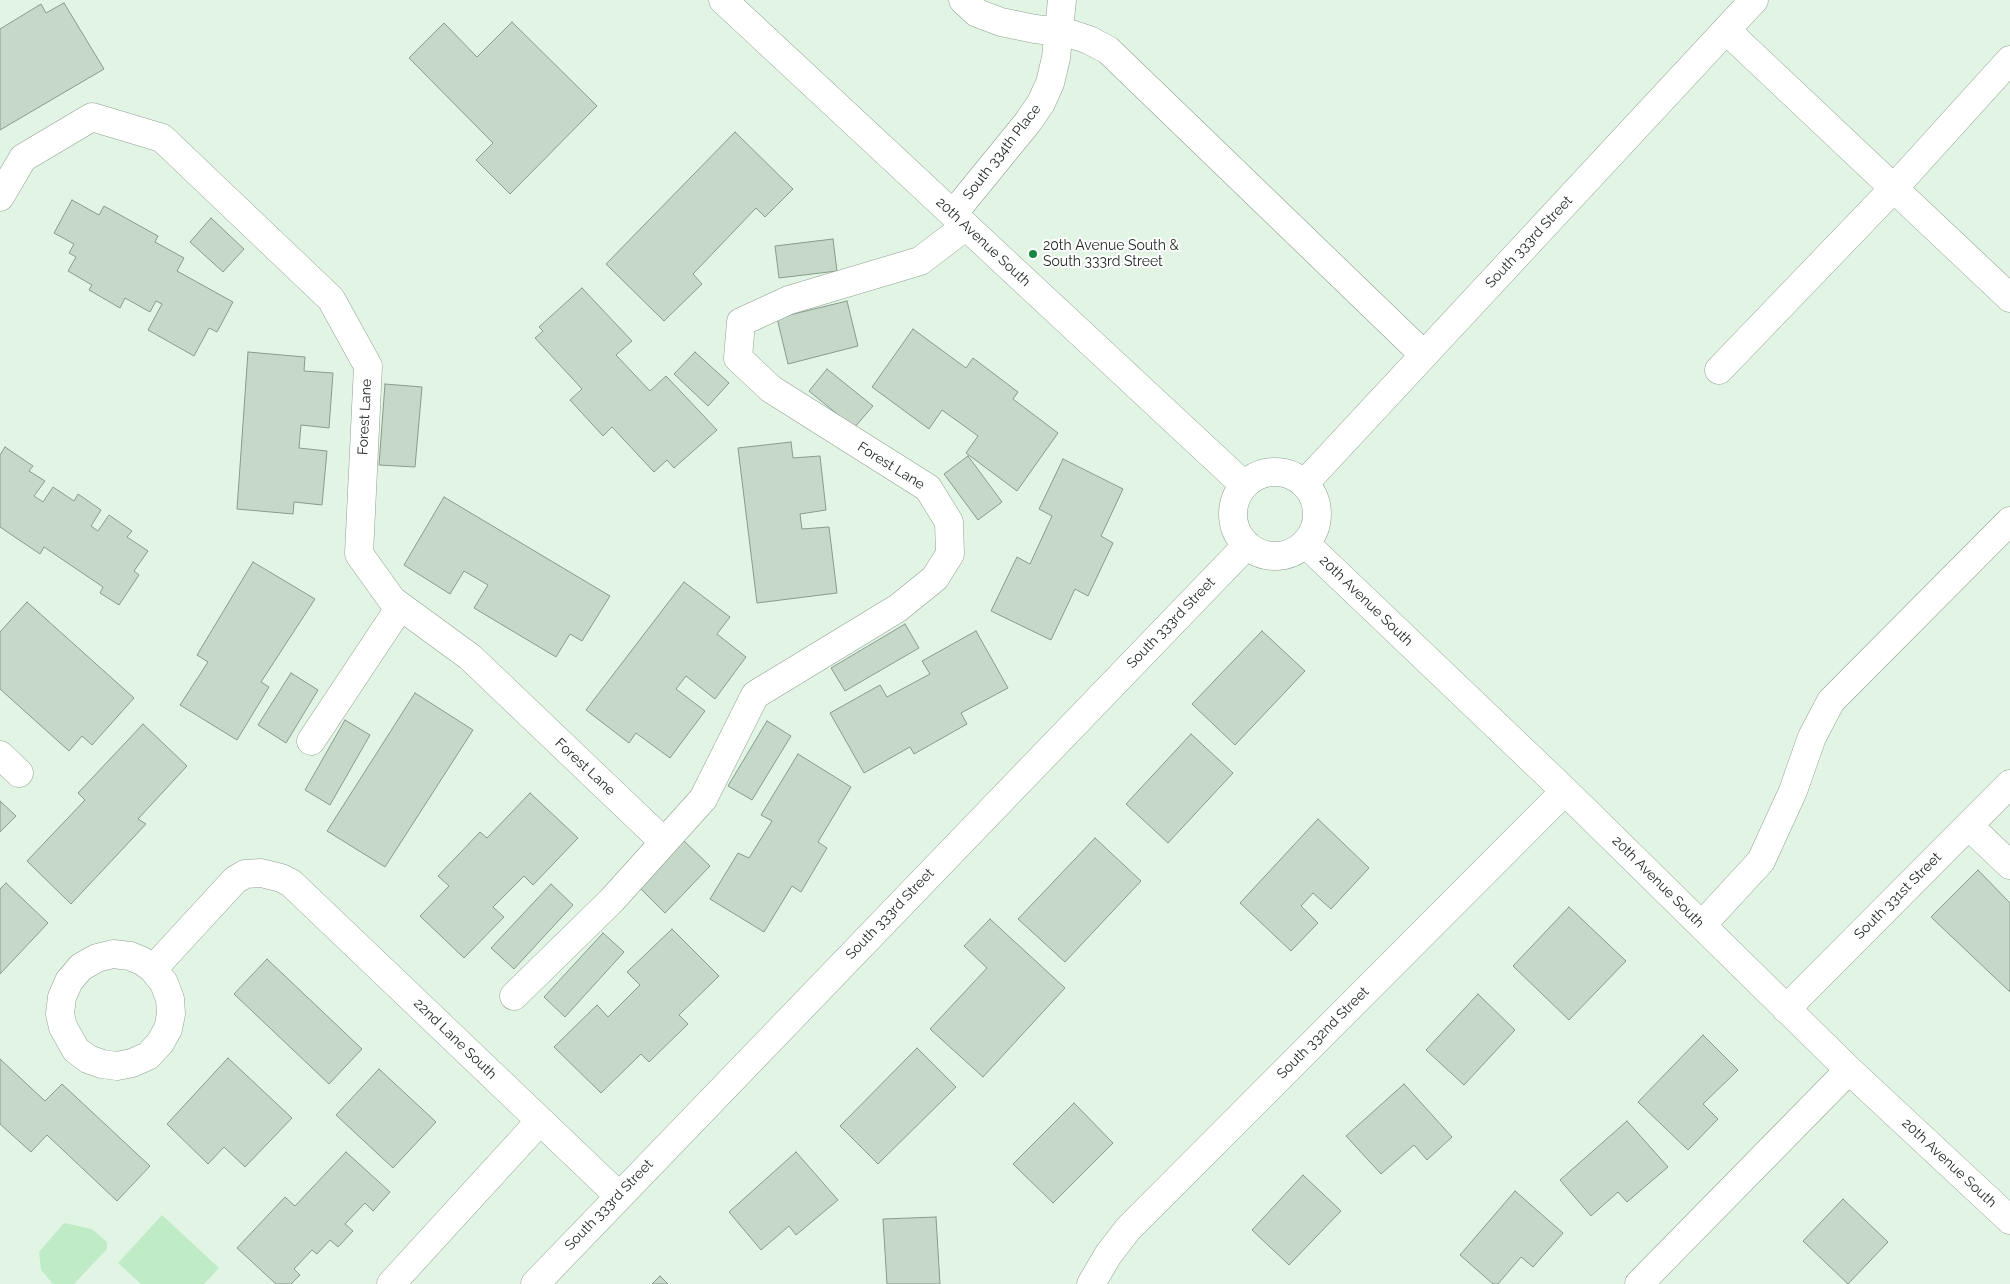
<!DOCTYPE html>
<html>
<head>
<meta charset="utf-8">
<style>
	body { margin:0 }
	canvas { display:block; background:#e2f5e5 }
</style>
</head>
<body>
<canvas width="2010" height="1284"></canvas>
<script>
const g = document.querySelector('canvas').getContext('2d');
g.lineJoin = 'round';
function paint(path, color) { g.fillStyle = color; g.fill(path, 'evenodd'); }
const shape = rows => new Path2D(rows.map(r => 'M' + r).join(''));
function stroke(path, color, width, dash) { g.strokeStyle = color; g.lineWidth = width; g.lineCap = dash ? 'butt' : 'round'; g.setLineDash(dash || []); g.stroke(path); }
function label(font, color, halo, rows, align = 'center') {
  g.font = font + ' Raleway,sans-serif'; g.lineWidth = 4; g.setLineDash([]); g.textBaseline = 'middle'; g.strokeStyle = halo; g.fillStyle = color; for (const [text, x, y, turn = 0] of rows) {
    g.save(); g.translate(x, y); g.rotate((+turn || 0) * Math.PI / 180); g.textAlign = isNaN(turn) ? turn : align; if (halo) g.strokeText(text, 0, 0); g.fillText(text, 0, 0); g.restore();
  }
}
const green = shape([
	[162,1215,219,1268,204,1284,141,1284,118,1263],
	[64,1223,92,1229,107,1242,107,1249,74,1284,53,1284,41,1270,39,1252]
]);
const building = shape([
	[64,3,104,69,0,130,0,29,41,4,46,13,64,3],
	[512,22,597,106,510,194,476,160,493,143,409,58,444,23,477,57,512,22],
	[735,132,793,189,765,217,756,208,693,274,702,284,664,321,606,264,735,132],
	[72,200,99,215,104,206,158,236,155,242,184,258,177,271,233,302,217,332,209,328,194,356,148,330,162,304,156,301,150,312,125,298,120,308,89,290,92,285,68,271,76,257,69,253,74,244,54,233,72,200],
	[211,218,244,249,223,272,190,242,211,218],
	[833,239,837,271,779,278,775,246,833,239],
	[582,288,632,341,616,355,650,391,666,376,717,430,674,468,667,460,654,472,612,427,603,436,570,400,582,389,535,338,543,331,539,327,582,288],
	[847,301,858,346,788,364,777,318,847,301],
	[913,329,966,368,973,358,1018,392,1013,399,1058,433,1017,491,966,453,978,436,942,410,929,429,872,387,913,329],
	[248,352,305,357,304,371,333,373,329,428,301,425,299,448,327,451,322,505,294,502,293,514,237,509,248,352],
	[695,352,729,383,708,406,674,374,695,352],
	[827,369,873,406,854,428,809,391,827,369],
	[385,384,422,387,415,467,379,465,385,384],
	[791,442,793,458,820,456,826,510,800,514,802,529,829,527,837,593,757,603,738,448,791,442],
	[5,447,33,466,29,471,45,481,34,496,43,502,53,487,74,501,78,494,101,510,91,526,98,531,109,515,132,531,127,537,148,551,134,571,139,575,119,605,100,593,103,587,44,547,40,554,0,527,0,455,5,447],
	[968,456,1002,502,978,520,944,474,968,456],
	[1063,459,1123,489,1101,536,1113,543,1088,596,1075,589,1051,640,991,611,1017,557,1030,564,1052,516,1039,509,1063,459],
	[444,497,610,596,582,641,570,634,556,657,474,608,488,585,464,571,450,594,404,565,444,497],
	[253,562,315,599,261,682,269,687,237,740,180,705,208,662,197,655,253,562],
	[684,582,730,617,717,634,746,657,715,699,686,676,676,689,705,711,670,758,636,733,629,743,586,710,684,582],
	[27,602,134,698,92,745,82,736,69,751,0,689,0,632,27,602],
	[905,624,919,648,845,691,831,668,905,624],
	[976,631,1008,688,961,713,967,724,914,754,910,747,864,773,830,713,880,685,887,697,930,674,922,661,976,631],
	[1262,631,1305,671,1235,745,1192,704,1262,631],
	[291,673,318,690,286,743,258,725,291,673],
	[415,693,473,730,385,867,327,831,415,693],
	[345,720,370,735,330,805,305,790,345,720],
	[767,721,791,736,752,800,728,786,767,721],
	[143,724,187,766,138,819,146,824,71,904,27,861,85,800,78,793,143,724],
	[1191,734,1233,773,1168,843,1126,804,1191,734],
	[798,754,851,787,818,842,827,848,801,892,792,886,764,932,710,899,738,853,749,858,772,821,761,815,798,754],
	[530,793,578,838,533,885,524,876,493,907,504,917,464,958,420,916,449,886,438,876,480,832,487,838,530,793],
	[0,801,16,816,0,832,0,801],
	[1318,819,1369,868,1331,909,1313,893,1301,906,1318,923,1291,951,1240,903,1318,819],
	[1095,838,1141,881,1065,962,1018,919,1095,838],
	[683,840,710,866,665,913,639,887,683,840],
	[1978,870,2010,903,2010,992,1931,917,1978,870],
	[6,883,48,923,0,974,0,889,6,883],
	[551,884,573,905,514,969,491,948,551,884],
	[1569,907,1626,961,1569,1020,1513,966,1569,907],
	[990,919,1065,988,983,1077,930,1029,987,968,964,946,990,919],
	[672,929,719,976,679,1015,688,1024,649,1062,641,1054,601,1093,554,1047,597,1005,608,1017,640,985,627,972,672,929],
	[603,933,624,952,565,1017,544,997,603,933],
	[267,959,362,1049,329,1084,234,994,267,959],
	[1478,994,1515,1030,1464,1085,1426,1050,1478,994],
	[1703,1035,1738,1070,1703,1104,1718,1119,1688,1150,1638,1102,1703,1035],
	[917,1048,956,1087,878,1164,840,1126,917,1048],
	[228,1058,292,1118,245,1167,224,1147,208,1164,167,1124,228,1058],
	[0,1059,45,1101,62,1084,150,1166,117,1201,47,1135,31,1152,0,1124,0,1059],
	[379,1069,436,1122,393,1168,336,1115,379,1069],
	[1404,1084,1452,1137,1427,1160,1414,1145,1381,1174,1346,1136,1404,1084],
	[1074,1103,1113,1143,1053,1203,1013,1164,1074,1103],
	[1627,1121,1668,1167,1627,1202,1618,1192,1591,1216,1560,1180,1627,1121],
	[346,1152,390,1192,373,1211,365,1203,345,1224,353,1231,338,1247,330,1240,317,1254,312,1250,294,1269,300,1275,291,1284,276,1284,237,1248,285,1197,295,1206,346,1152],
	[796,1152,838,1200,796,1235,789,1226,761,1250,729,1212,796,1152],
	[1303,1175,1341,1211,1289,1265,1252,1230,1303,1175],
	[1515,1191,1563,1233,1533,1267,1521,1257,1498,1284,1493,1284,1460,1255,1515,1191],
	[1843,1199,1888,1242,1848,1284,1803,1241,1843,1199],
	[936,1217,940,1284,887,1284,883,1219,936,1217],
	[660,1276,668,1284,652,1284,660,1276]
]);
const minor = shape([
	[723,0,1244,485],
	[963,0,977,13,1001,22,1035,29,1068,33,1089,40,1108,50,1424,355],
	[1726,30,2010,298],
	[0,197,23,158,92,117,162,138,331,299,368,366,359,554,392,600,470,657,664,842],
	[953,214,1028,122,1041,103,1050,83,1056,58,1062,0],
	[1719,370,1894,188,2010,60],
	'1233 514a42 42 0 1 1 84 0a42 42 0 1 1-84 0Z',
	[1304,484,1754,0],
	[1305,543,1565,791,1849,1070,2010,1220],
	[311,741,400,607],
	[0,755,19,773],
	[1969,826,2010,865],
	[1702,925,1761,861,1793,791,1812,737,1831,701,2010,521],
	[153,969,142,961,130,956,113,954,97,958,81,967,69,981,62,997,60,1014,63,1027,76,1050,88,1059,102,1064,117,1066,132,1063,148,1056,160,1043,168,1029,171,1014,170,999,164,983,153,969,235,880,245,874,261,873,281,878,291,883,618,1195],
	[514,996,612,900,703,799,755,695,898,608,935,578,950,554,949,522,928,488,771,389,738,358,741,322,789,300,920,261,966,226],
	[1786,1009,2010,784],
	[391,1284,540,1121],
	[535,1284,1247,545],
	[1091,1284,1108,1255,1128,1229,1565,791],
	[1639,1284,1849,1070]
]);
const markers = [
	[1033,254,5,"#158942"]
];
const streetNames = [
	["South 334th Place",1002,152,-52],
	["20th Avenue South",983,242,43],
	["South 333rd Street",1529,242,-47],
	["Forest Lane",365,417,-87],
	["Forest Lane",891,466,32],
	["20th Avenue South",1366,601,44],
	["South 333rd Street",1171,623,-46],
	["Forest Lane",585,767,43],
	["20th Avenue South",1658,882,45],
	["South 331st Street",1898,896,-45],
	["South 333rd Street",890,914,-46],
	["South 332nd Street",1323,1033,-45],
	["22nd Lane South",455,1039,44],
	["20th Avenue South",1949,1163,43],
	["South 333rd Street",609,1205,-46]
];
const poiNames = [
	["20th Avenue South &",1043,246],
	["South 333rd Street",1043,262]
];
paint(green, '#bfebc7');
paint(building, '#c6d9c9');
stroke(building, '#899b8c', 1);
stroke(minor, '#8ea091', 29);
stroke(minor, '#fff', 28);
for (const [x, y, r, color] of markers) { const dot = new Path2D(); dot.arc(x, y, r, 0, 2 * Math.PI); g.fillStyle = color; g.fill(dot); stroke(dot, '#fff', 2); }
label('14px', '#1e251f', '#fff', streetNames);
label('14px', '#1e251f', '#fff', poiNames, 'left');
</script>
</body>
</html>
